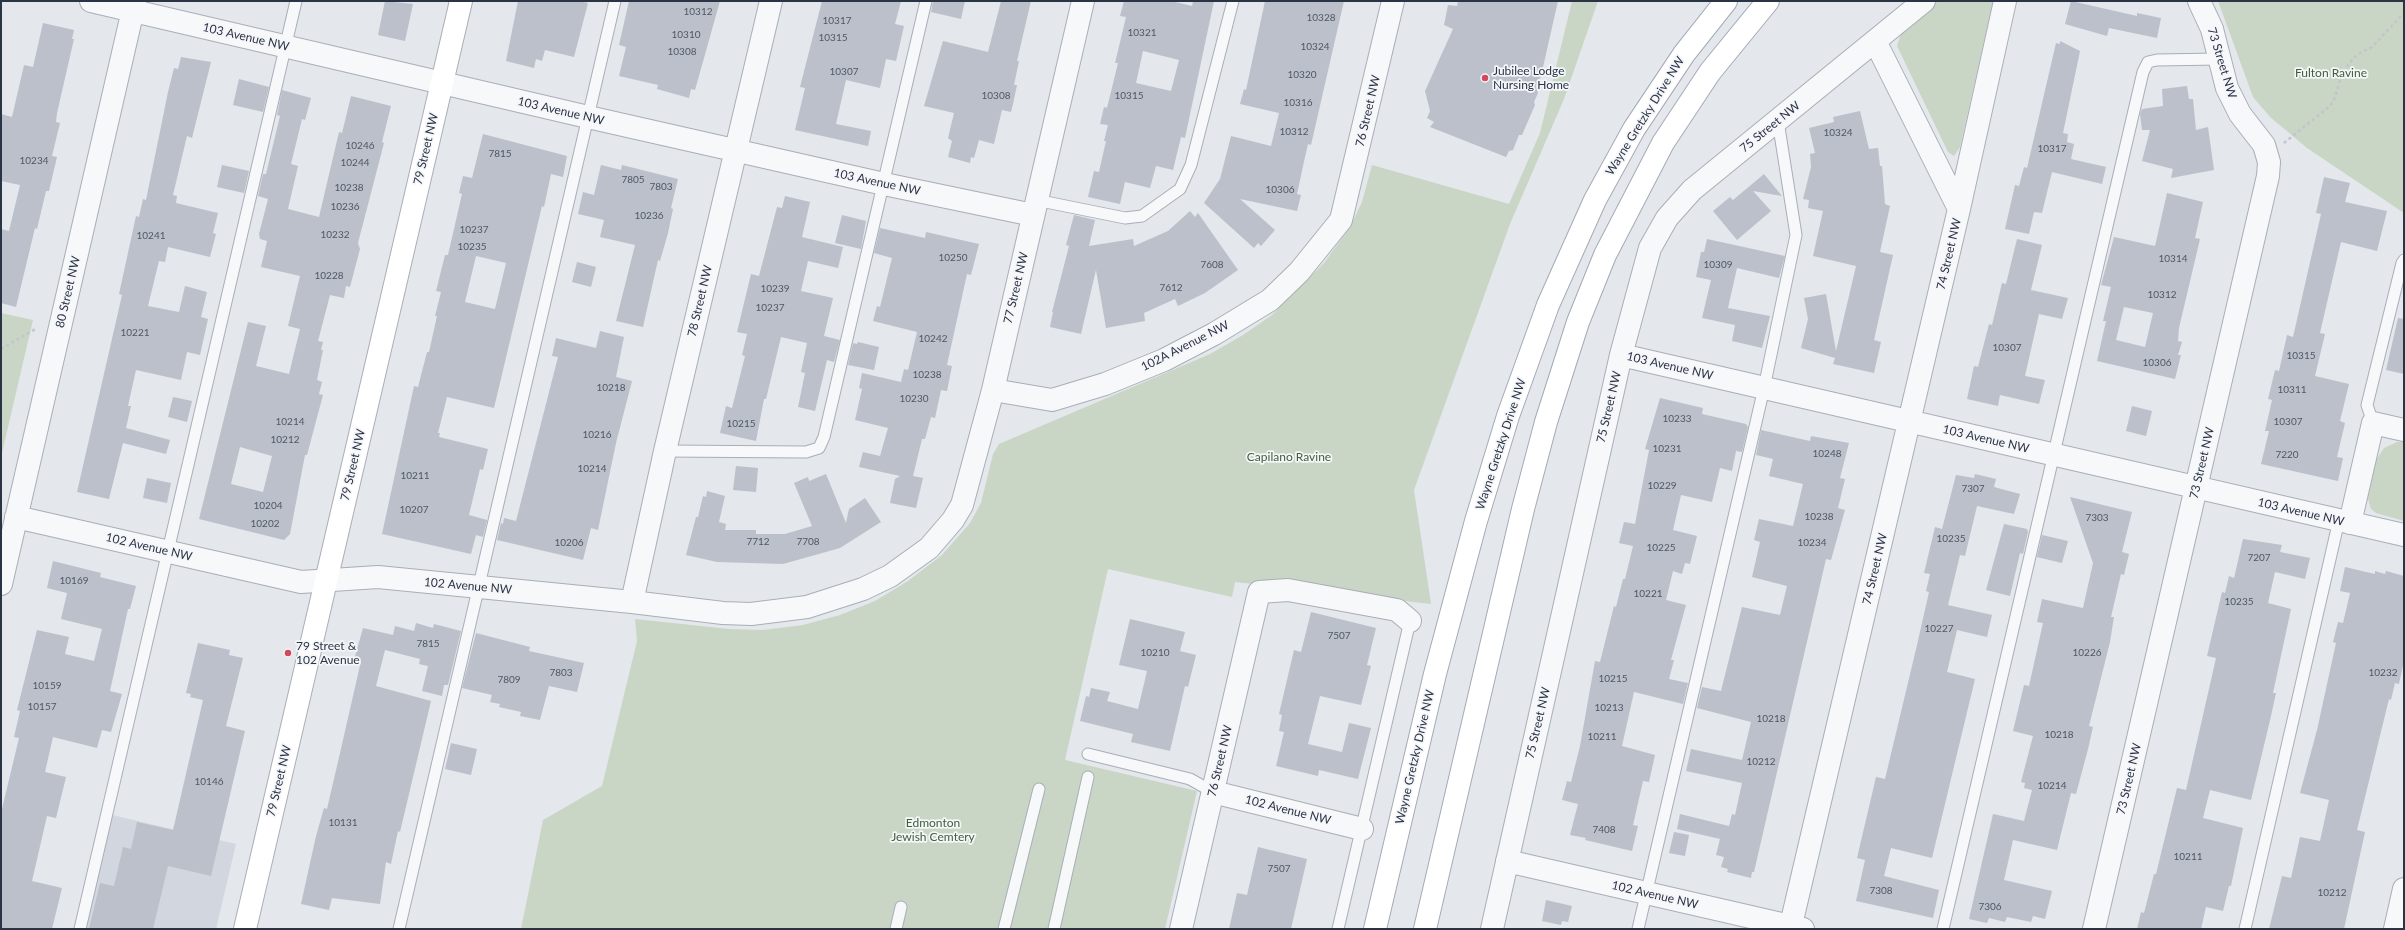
<!DOCTYPE html>
<html>
<head>
<meta charset="utf-8">
<style>
	body { margin:0 }
	#map { position:relative; width:2405px; height:930px; overflow:hidden; background:#e4e7ec; font-family:Lato,sans-serif }
	canvas { display:block }
	.frame { position:absolute; inset:0; border:2px solid #2b3445; pointer-events:none }
</style>
</head>
<body>
<div id="map">
<canvas width="2405" height="930"></canvas>
<div class="frame"></div>
</div>
<script>
const g = document.querySelector('canvas').getContext('2d');
g.lineJoin = 'round';
function paint(path, color) { g.fillStyle = color; g.fill(path, 'evenodd'); }
const shape = rows => new Path2D(rows.map(r => 'M' + r).join(''));
function stroke(path, color, width, dash) { g.strokeStyle = color; g.lineWidth = width; g.lineCap = dash ? 'butt' : 'round'; g.setLineDash(dash || []); g.stroke(path); }
function label(font, color, halo, rows, align = 'center') {
  g.font = font + ' Lato,sans-serif'; g.lineWidth = 3.5; g.setLineDash([]); g.textBaseline = 'middle'; g.strokeStyle = halo; g.fillStyle = color; for (const [text, x, y, turn = 0] of rows) {
    g.save(); g.translate(x, y); g.rotate((+turn || 0) * Math.PI / 180); g.textAlign = isNaN(turn) ? turn : align; if (halo) g.strokeText(text, 0, 0); g.fillText(text, 0, 0); g.restore();
  }
}
const built = shape([
	[112,815,236,844,216,929,86,929]
]);
const green = shape([
	[1572,1,1598,1,1564,99,1510,224,1414,490,1431,604,1235,582,1232,597,1108,569,1065,760,1197,791,1165,929,521,929,543,820,602,786,637,641,635,619,729,629,763,630,803,625,840,615,875,601,908,581,942,555,970,523,981,503,993,454,999,444,1210,354,1243,335,1272,315,1324,263,1350,227,1362,202,1372,165,1509,204,1540,133],
	[1938,1,1993,1,1960,147,1954,156,1948,152,1897,46,1902,30],
	[2218,1,2404,1,2404,213,2307,148,2270,117,2253,97],
	[1,313,33,320,1,457],
	[2397,442,2404,442,2404,521,2376,513,2371,509,2368,499,2376,460,2384,448]
]);
const building = shape([
	[385,1,413,4,405,41,378,35],
	[518,1,579,1,588,3,574,57,545,50,542,61,536,59,534,68,506,61],
	[629,1,720,1,695,90,691,89,689,98,657,89,658,85,619,76,626,47,619,45],
	[822,1,901,1,895,24,904,26,896,61,886,59,880,88,846,80,836,124,871,131,868,146,795,130,805,88,800,87],
	[933,1,965,1,961,19,931,12],
	[1001,1,1031,1,1017,61,1019,61,1014,85,1017,85,1013,104,1011,112,1002,110,994,144,979,140,974,158,971,157,970,163,948,157,952,141,948,138,954,113,924,106,943,41,988,52],
	[1124,1,1171,1,1192,6,1193,1,1214,1,1185,138,1181,137,1173,170,1156,166,1150,188,1125,182,1120,204,1088,197,1094,171,1099,172,1106,141,1104,141,1108,125,1100,124,1104,107,1107,108,1118,63,1115,63,1126,17,1120,16],
	[1143,51,1179,60,1171,91,1136,83],
	[1265,1,1344,1,1311,145,1308,144,1305,157,1297,194,1301,195,1297,211,1240,199,1275,230,1261,246,1258,243,1254,248,1204,203,1220,179,1231,136,1271,146,1279,113,1240,104,1244,89,1246,90],
	[1458,1,1558,1,1541,76,1536,86,1538,93,1534,102,1535,105,1522,135,1519,135,1513,150,1509,151,1506,157,1430,127,1434,122,1427,118,1430,111,1425,91,1453,29,1444,25,1448,5,1457,6],
	[2071,1,2137,16,2137,13,2161,18,2157,38,2109,28,2107,36,2065,24],
	[43,23,74,30,72,39,74,39,57,113,56,122,60,123,52,156,57,157,49,191,46,191,37,229,35,228,16,307,1,303,1,229,9,231,20,185,1,181,1,114,12,117,24,65,33,67],
	[2060,41,2080,51,2063,133,2068,134,2067,142,2074,144,2071,159,2106,167,2102,184,2052,172,2042,213,2034,212,2029,234,2005,229,2015,185,2019,186,2024,167,2027,168,2056,43,2060,44],
	[181,57,211,62,192,138,187,136,173,195,177,196,176,203,218,213,213,233,216,234,210,257,168,247,165,262,159,261,148,306,179,312,185,286,207,292,201,317,208,319,200,355,187,352,181,380,136,370,128,406,131,406,126,428,170,440,166,454,123,443,109,499,77,492,122,295,119,294,136,216,139,217,143,199,146,200,168,92,174,68,178,69],
	[239,79,269,87,263,112,233,105],
	[2187,86,2189,99,2193,99,2196,130,2208,127,2214,170,2171,178,2173,169,2142,161,2150,130,2142,130,2140,114,2142,109,2163,106,2162,89],
	[282,90,311,98,305,120,302,119,291,164,298,166,288,209,319,217,339,132,342,133,351,96,391,106,382,142,384,143,358,243,360,249,350,287,346,286,344,298,330,295,318,341,323,342,321,350,323,350,317,380,322,382,319,394,323,395,307,455,305,455,290,534,284,540,199,519,248,322,266,326,256,366,289,374,300,329,288,326,300,276,261,267,267,241,260,239,259,234,268,199,258,196,263,174,266,174,280,116,277,115],
	[240,447,272,456,263,492,231,484],
	[1860,111,1869,149,1878,148,1880,166,1882,166,1885,204,1890,206,1880,252,1893,255,1874,340,1881,342,1874,373,1833,364,1835,358,1801,348,1808,319,1804,298,1826,294,1836,351,1856,266,1813,256,1823,211,1808,208,1809,200,1803,199,1811,167,1810,154,1815,153,1809,128,1834,122,1833,117],
	[483,134,567,156,563,177,551,174,544,207,542,206,494,408,447,397,438,433,440,433,439,437,488,449,483,470,480,469,469,515,487,520,483,537,476,535,471,554,382,534,414,386,418,387,427,352,429,352,437,316,435,316,441,292,436,291,445,255,448,255,462,194,459,193,463,176,472,178],
	[476,256,506,263,495,309,465,302],
	[222,165,249,171,244,193,217,187],
	[601,165,621,170,622,165,678,179,671,208,673,209,668,233,660,261,658,260,643,327,616,321,635,245,600,237,604,220,578,214,583,192,594,195],
	[1764,174,1782,196,1753,191,1771,211,1737,240,1713,211,1730,197,1733,200],
	[2324,177,2350,183,2345,202,2387,211,2377,251,2341,242,2320,333,2325,334,2315,376,2349,384,2340,421,2345,423,2337,457,2343,458,2338,481,2261,464,2269,431,2265,431,2272,400,2268,399,2275,370,2279,371,2287,335,2293,337,2321,214,2316,213],
	[2167,193,2203,202,2195,238,2200,239,2179,328,2178,341,2182,342,2178,355,2181,355,2175,379,2097,361,2106,321,2103,321,2111,287,2101,285,2114,237,2155,246],
	[2124,307,2153,313,2145,347,2116,340],
	[785,196,810,202,802,237,843,247,838,268,808,261,801,291,833,298,824,336,840,340,834,362,827,360,815,411,798,407,805,373,801,372,807,343,781,337,766,399,764,399,756,441,720,433,726,406,732,408,745,356,742,355,747,334,737,332,751,274,759,276,777,207,782,208],
	[1190,211,1195,217,1198,213,1238,270,1205,293,1178,306,1175,299,1144,313,1145,321,1106,328,1096,270,1081,334,1050,327,1053,312,1052,312,1069,246,1066,245,1074,215,1095,220,1089,246,1133,239,1134,246,1168,231],
	[842,215,866,221,861,249,835,243],
	[880,228,925,238,926,232,979,244,971,275,967,274,947,365,952,366,947,391,941,390,935,418,931,417,925,439,922,439,913,476,923,478,916,508,890,503,895,479,900,476,859,467,863,452,880,456,888,428,855,420,862,389,859,388,862,373,901,382,904,369,908,370,917,332,873,321,877,306,880,307,892,258,874,253],
	[1707,239,1785,256,1779,278,1737,268,1728,308,1770,316,1762,348,1732,341,1735,325,1702,318,1711,280,1696,277,1701,252,1704,252],
	[2017,239,2042,245,2031,290,2068,298,2062,319,2039,314,2025,376,2045,380,2039,404,2000,395,1998,406,1967,399,1974,366,1978,367,1989,324,1992,325,2002,283,2006,284],
	[577,262,596,267,591,287,572,282],
	[2398,318,2404,319,2404,374,2386,370],
	[600,331,624,337,616,377,632,381,616,443,598,530,591,528,583,560,497,540,501,523,503,524,504,518,516,521,558,357,552,356,556,338,596,348],
	[858,342,879,347,874,370,848,365,853,343,857,344],
	[173,397,192,401,187,422,168,417],
	[1660,398,1703,408,1702,414,1746,424,1748,427,1742,452,1736,451,1732,471,1720,468,1712,502,1681,495,1673,530,1697,536,1690,564,1685,563,1682,574,1673,571,1666,600,1686,605,1671,660,1674,660,1669,679,1688,683,1683,704,1634,692,1622,746,1655,755,1649,782,1643,781,1633,825,1638,826,1632,851,1585,840,1586,838,1570,835,1578,804,1562,800,1567,781,1571,782,1580,746,1595,661,1600,662,1614,606,1616,607,1623,579,1625,579,1633,546,1619,543,1624,522,1635,524,1649,450,1645,449],
	[2132,406,2152,411,2146,436,2126,431],
	[1761,430,1810,441,1811,436,1849,443,1840,478,1845,479,1838,508,1845,510,1831,560,1826,559,1754,872,1752,872,1751,878,1727,872,1728,869,1721,867,1724,857,1716,855,1720,839,1677,829,1680,814,1729,826,1732,814,1735,815,1742,783,1686,771,1691,749,1742,760,1751,722,1697,708,1702,687,1721,691,1742,607,1780,615,1787,586,1752,577,1760,542,1754,540,1759,519,1793,526,1803,484,1769,476,1773,459,1756,455],
	[736,466,758,468,756,492,733,490],
	[826,474,846,523,849,509,865,498,881,522,840,548,783,564,717,562,686,555,696,517,698,517,703,496,706,497,707,491,725,496,719,522,726,524,725,530,756,530,756,534,785,534,812,526,794,483,808,477,809,481],
	[1975,474,1996,479,1994,487,2020,494,2014,514,1977,506,1965,556,1960,555,1948,605,1992,615,1987,637,1957,630,1947,672,1975,679,1932,858,1891,848,1884,876,1939,890,1933,918,1856,901,1865,860,1857,858,1876,777,1885,779,1917,645,1929,592,1926,591,1930,574,1924,573,1935,527,1942,529,1956,475,1974,478],
	[147,478,171,483,167,503,143,498],
	[2070,497,2132,512,2122,552,2129,554,2124,575,2121,574,2111,617,2114,617,2110,642,2089,726,2093,727,2088,749,2076,794,2071,793,2057,850,2013,840,2004,880,2052,891,2045,919,2033,916,2031,922,2007,917,2005,922,1989,918,1987,923,1969,919,1993,814,2024,821,2032,790,2024,788,2025,783,2021,782,2033,736,2013,731,2024,685,2029,686,2043,623,2037,622,2042,599,2083,608,2093,563],
	[2004,524,2027,529,2028,532,2023,554,2020,553,2010,596,1986,590],
	[2042,535,2068,541,2062,563,2037,557],
	[2243,539,2282,545,2280,552,2310,558,2305,579,2275,572,2268,603,2291,609,2273,693,2276,693,2271,716,2251,800,2210,790,2203,818,2243,828,2231,886,2229,886,2223,911,2206,907,2201,929,2137,929,2141,912,2144,913,2154,874,2156,874,2177,788,2186,790,2216,658,2207,656,2222,592,2225,593,2229,576,2234,578],
	[53,561,101,573,100,577,136,586,130,609,128,609,110,691,122,694,111,732,102,730,97,748,53,737,45,772,66,777,56,818,47,816,32,881,62,888,52,929,1,929,1,813,19,738,14,737,20,711,17,710,37,630,69,637,65,654,94,661,102,629,61,619,67,593,47,588],
	[2345,567,2375,574,2375,571,2385,574,2386,571,2404,576,2404,661,2399,684,2395,683,2391,700,2389,699,2357,830,2365,832,2344,929,2269,929,2282,876,2291,878,2300,837,2320,841,2329,800,2300,793,2317,730,2336,643,2333,642,2338,622,2343,623,2350,593,2340,591],
	[1311,612,1376,628,1367,665,1371,666,1361,705,1320,696,1308,744,1342,752,1349,723,1371,728,1358,779,1319,770,1318,776,1276,766,1284,732,1279,731,1282,715,1279,714,1294,650,1301,652],
	[1130,619,1185,632,1180,651,1196,655,1188,687,1185,686,1170,751,1131,742,1133,734,1080,721,1086,696,1089,697,1091,688,1110,692,1107,701,1138,709,1147,671,1119,665],
	[416,623,433,628,434,624,461,631,448,685,444,685,442,696,422,691,428,666,419,664,420,659,385,650,376,686,431,701,400,832,398,831,391,864,386,862,380,904,332,898,329,910,301,904,316,836,324,808,327,809,340,753,361,661,354,660,363,628,393,635,395,626,414,631],
	[476,633,530,647,529,651,584,663,577,692,549,686,540,720,520,716,521,712,499,707,500,704,490,702,492,695,462,688],
	[198,643,230,650,229,655,243,658,226,726,245,731,211,876,168,866,153,929,89,929,100,883,114,886,123,847,131,849,137,822,173,830,203,700,190,697,191,694,186,693],
	[451,743,477,749,471,775,445,769],
	[1674,832,1689,835,1685,856,1669,853],
	[1258,847,1307,859,1291,929,1229,929,1237,893,1247,895],
	[1546,900,1572,906,1568,922,1562,921,1561,925,1542,921]
]);
const path = shape([
	[2284,143,2330,106,2334,100,2342,74,2351,61,2358,54,2372,47,2404,13],
	[1,349,37,328]
]);
const lane = shape([
	[1036,200,1125,218,1142,216,1180,189,1191,165,1233,1],
	[2373,423,2367,405,2402,263,2404,260],
	[665,451,806,452,819,448,824,437,926,1],
	[1088,754,1190,779,1213,792],
	[80,929,296,1],
	[399,929,615,1],
	[896,929,901,907],
	[1004,929,1039,789],
	[1054,929,1088,777],
	[1338,929,1410,621],
	[1638,929,1764,388,1796,235,1778,121],
	[1943,929,2143,72,2148,62,2157,60,2219,59],
	[2245,929,2339,520]
]);
const street = shape([
	[91,1,588,117,884,184,1033,215],
	[1875,41,1959,209],
	[1621,355,2404,535],
	[993,390,1052,400,1105,384,1164,360,1214,334,1270,300,1299,272,1341,220,1393,1],
	[16,517,301,582,378,577,632,602,723,613,751,614,807,607,863,589,890,576,929,548,953,520,962,505,993,390,1083,1],
	[2350,523,2373,423,2404,430],
	[1,584,135,1],
	[632,602,665,451,771,1],
	[1213,792,1362,829],
	[1507,861,1803,929],
	[1181,929,1259,592,1288,590,1397,610,1410,621],
	[1492,929,1621,355,1650,248,1667,218,1692,190,1924,1],
	[1790,929,1959,209,2005,1],
	[2094,929,2268,176,2269,162,2264,145,2240,114,2227,88,2212,29,2199,1],
	[2395,929,2404,889]
]);
const secondary = shape([
	[245,929,461,1]
]);
const primary = shape([
	[1375,929,1435,674,1476,521,1508,416,1548,305,1595,200,1634,129,1684,54,1726,1],
	[1425,929,1523,509,1546,422,1578,322,1605,255,1663,143,1710,72,1768,1]
]);
const markers = [
	[1485,78,4,"#d1495b"],
	[288,653,4,"#d1495b"]
];
const numberNames = [
	["10312",698,12],
	["10328",1321,18],
	["10317",837,21],
	["10321",1142,33],
	["10310",686,35],
	["10315",833,38],
	["10324",1315,47],
	["10308",682,52],
	["10307",844,72],
	["10320",1302,75],
	["10308",996,96],
	["10315",1129,96],
	["10316",1298,103],
	["10312",1294,132],
	["10324",1838,133],
	["10246",360,146],
	["10317",2052,149],
	["7815",500,154],
	["10234",34,161],
	["10244",355,163],
	["7805",633,180],
	["7803",661,187],
	["10238",349,188],
	["10306",1280,190],
	["10236",345,207],
	["10236",649,216],
	["10237",474,230],
	["10232",335,235],
	["10241",151,236],
	["10235",472,247],
	["10250",953,258],
	["10314",2173,259],
	["7608",1212,265],
	["10309",1718,265],
	["10228",329,276],
	["7612",1171,288],
	["10239",775,289],
	["10312",2162,295],
	["10237",770,308],
	["10221",135,333],
	["10242",933,339],
	["10307",2007,348],
	["10315",2301,356],
	["10306",2157,363],
	["10238",927,375],
	["10218",611,388],
	["10311",2292,390],
	["10230",914,399],
	["10233",1677,419],
	["10214",290,422],
	["10307",2288,422],
	["10215",741,424],
	["10216",597,435],
	["10212",285,440],
	["10231",1667,449],
	["10248",1827,454],
	["7220",2287,455],
	["10214",592,469],
	["10211",415,476],
	["10229",1662,486],
	["7307",1973,489],
	["10204",268,506],
	["10207",414,510],
	["10238",1819,517],
	["7303",2097,518],
	["10202",265,524],
	["10235",1951,539],
	["7712",758,542],
	["7708",808,542],
	["10206",569,543],
	["10234",1812,543],
	["10225",1661,548],
	["7207",2259,558],
	["10169",74,581],
	["10221",1648,594],
	["10235",2239,602],
	["10227",1939,629],
	["7507",1339,636],
	["7815",428,644],
	["10210",1155,653],
	["10226",2087,653],
	["7803",561,673],
	["10232",2383,673],
	["10215",1613,679],
	["7809",509,680],
	["10159",47,686],
	["10157",42,707],
	["10213",1609,708],
	["10218",1771,719],
	["10218",2059,735],
	["10211",1602,737],
	["10212",1761,762],
	["10146",209,782],
	["10214",2052,786],
	["10131",343,823],
	["7408",1604,830],
	["10211",2188,857],
	["7507",1279,869],
	["7308",1881,891],
	["10212",2332,893],
	["7306",1990,907]
];
const streetNames = [
	["103 Avenue NW",246,37,13],
	["73 Street NW",2222,63,73],
	["103 Avenue NW",561,111,13],
	["76 Street NW",1368,111,-77],
	["Wayne Gretzky Drive NW",1645,116,-58],
	["75 Street NW",1770,127,-39],
	["79 Street NW",426,149,-77],
	["103 Avenue NW",877,182,12],
	["74 Street NW",1949,254,-77],
	["77 Street NW",1016,288,-77],
	["80 Street NW",68,292,-77],
	["78 Street NW",700,301,-77],
	["102A Avenue NW",1185,346,-27],
	["103 Avenue NW",1670,366,13],
	["75 Street NW",1609,407,-77],
	["103 Avenue NW",1986,439,13],
	["Wayne Gretzky Drive NW",1501,444,-72],
	["73 Street NW",2202,463,-77],
	["79 Street NW",353,465,-77],
	["103 Avenue NW",2301,512,13],
	["102 Avenue NW",149,547,13],
	["74 Street NW",1875,569,-77],
	["102 Avenue NW",468,586,5],
	["75 Street NW",1538,723,-77],
	["Wayne Gretzky Drive NW",1415,757,-77],
	["76 Street NW",1220,761,-77],
	["73 Street NW",2129,779,-77],
	["79 Street NW",279,781,-77],
	["102 Avenue NW",1288,810,14],
	["102 Avenue NW",1655,895,13]
];
const poiNames = [
	["Jubilee Lodge",1493,71],
	["Nursing Home",1493,85],
	["79 Street &",296,646],
	["102 Avenue",296,660]
];
const parkNames = [
	["Fulton Ravine",2331,73],
	["Capilano Ravine",1289,457],
	["Edmonton",933,823],
	["Jewish Cemtery",933,837]
];
paint(built, '#d2d6de');
paint(green, '#c9d6c5');
paint(building, '#bbc0ca');
stroke(lane, '#a9aeb7', 13);
stroke(street, '#a9aeb7', 24);
stroke(secondary, '#a9aeb7', 24);
stroke(primary, '#a3abb8', 24);
stroke(path, '#c2c5cb', 2.5, [3, 3]);
stroke(lane, '#f7f8fa', 11);
stroke(street, '#f7f8fa', 22);
stroke(secondary, '#fff', 22);
stroke(primary, '#fff', 22);
for (const [x, y, r, color] of markers) { const dot = new Path2D(); dot.arc(x, y, r, 0, 2 * Math.PI); g.fillStyle = color; g.fill(dot); stroke(dot, '#f4f6f9', 1.5); }
label('10px', '#4f5766', null, numberNames);
label('12px', '#2b3445', '#f4f6f9', streetNames);
label('12px', '#2b3445', '#f4f6f9', poiNames, 'left');
label('12px', '#3f6138', '#f4f6f9', parkNames);
</script>
</body>
</html>
